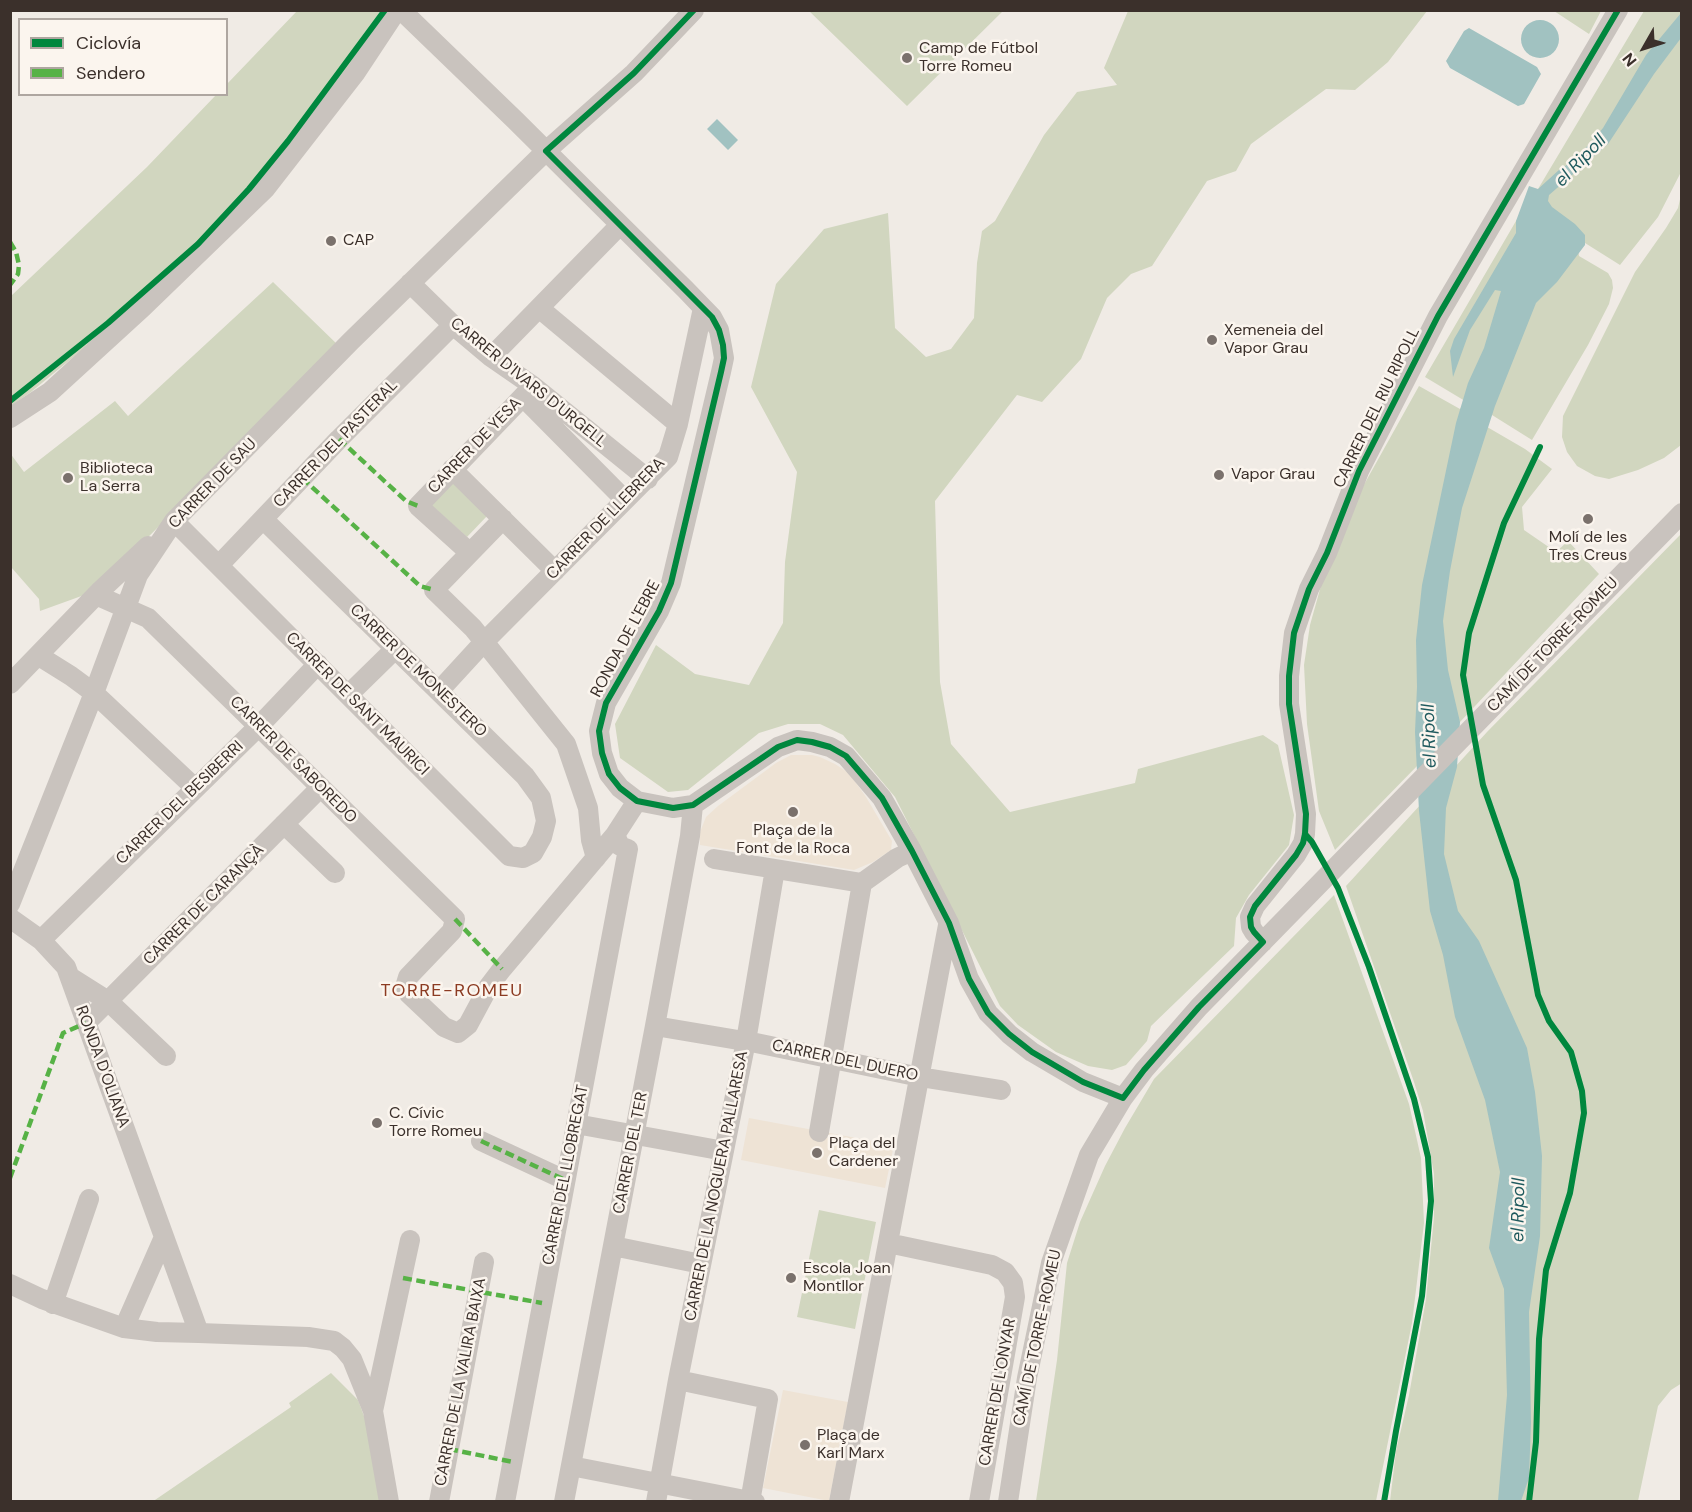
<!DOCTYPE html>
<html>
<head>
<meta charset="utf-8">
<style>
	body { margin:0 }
	#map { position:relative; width:1692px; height:1512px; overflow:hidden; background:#f0ebe5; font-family:"DM Sans",sans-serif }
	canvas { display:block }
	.frame { position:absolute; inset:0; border:12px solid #3b302b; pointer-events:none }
	.legend { position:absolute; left:18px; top:18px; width:210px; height:78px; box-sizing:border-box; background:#fbf5ee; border:2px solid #aea6a0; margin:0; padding:8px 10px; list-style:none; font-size:18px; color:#3b302b }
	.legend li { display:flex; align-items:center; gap:12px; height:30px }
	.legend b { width:30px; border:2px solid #aea6a0 }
	.north { position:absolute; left:1614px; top:18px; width:60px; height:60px; -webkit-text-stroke:4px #fbf5ee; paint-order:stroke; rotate:231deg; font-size:16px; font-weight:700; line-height:24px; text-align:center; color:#3b302b }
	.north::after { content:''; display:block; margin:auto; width:21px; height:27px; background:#3b302b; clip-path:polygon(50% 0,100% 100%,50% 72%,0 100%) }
</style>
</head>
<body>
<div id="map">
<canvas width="1692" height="1512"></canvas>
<div class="frame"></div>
<ul class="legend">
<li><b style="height:8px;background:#00873e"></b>Ciclovía</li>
<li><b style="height:8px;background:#57b246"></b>Sendero</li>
</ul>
<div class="north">N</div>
</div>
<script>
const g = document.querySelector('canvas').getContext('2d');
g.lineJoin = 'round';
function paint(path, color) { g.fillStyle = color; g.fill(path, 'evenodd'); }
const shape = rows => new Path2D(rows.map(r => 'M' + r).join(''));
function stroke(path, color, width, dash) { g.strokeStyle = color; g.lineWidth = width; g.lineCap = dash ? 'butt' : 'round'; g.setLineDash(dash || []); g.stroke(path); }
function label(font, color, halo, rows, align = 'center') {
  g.font = font + ' "DM Sans",sans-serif'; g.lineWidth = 5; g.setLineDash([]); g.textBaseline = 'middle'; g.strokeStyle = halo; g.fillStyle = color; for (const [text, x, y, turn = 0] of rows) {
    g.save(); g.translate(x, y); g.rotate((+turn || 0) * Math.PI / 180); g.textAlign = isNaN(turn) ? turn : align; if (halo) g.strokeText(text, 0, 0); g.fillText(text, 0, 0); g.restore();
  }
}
const green = shape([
	[297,11,394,11,279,163,192,252,93,341,31,392,11,406,11,296,147,167,216,95,226,94,227,84],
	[809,11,1003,11,907,106],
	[1128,11,1427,11,1388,62,1355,90,1326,89,1251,144,1236,171,1207,181,1152,266,1131,274,1107,298,1081,359,1042,402,1017,395,935,501,940,682,951,744,1010,812,1135,783,1138,769,1263,735,1278,745,1294,815,1289,845,1249,895,1236,918,1234,946,1151,1026,1147,1041,1126,1065,1112,1070,1088,1066,1056,1052,1018,1025,1000,1006,895,797,843,735,820,724,788,724,759,733,688,790,668,792,620,758,615,724,656,645,695,674,749,685,783,623,785,562,797,472,751,387,776,284,824,229,888,213,895,328,926,357,951,349,974,318,977,263,982,231,995,221,1044,135,1077,92,1117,85,1104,68],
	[1554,11,1601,11,1589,34],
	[1644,11,1681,11,1681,172,1658,217,1620,265,1585,243,1577,242,1579,256,1608,273,1612,280,1613,288,1609,304,1588,345,1532,440,1492,415,1482,424,1525,449,1552,469,1522,507,1524,530,1556,552,1568,541,1599,574,1460,722,1335,850,1319,811,1307,724,1304,665,1310,625,1324,575,1356,499,1419,386,1460,409,1465,401,1425,377,1516,221,1538,189],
	[1681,195,1681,445,1664,458,1638,470,1609,479,1595,476,1577,466,1567,452,1562,437,1563,416,1635,272,1666,228,1678,208],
	[273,282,340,347,133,552,87,594,40,611,39,599,11,567,10,453,24,472,115,401,128,416],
	[450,483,454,484,487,516,467,537,432,506,432,502],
	[1681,534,1682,1383,1671,1390,1658,1406,1638,1501,1390,1501,1396,1451,1409,1395,1426,1299,1434,1217,1434,1174,1423,1111,1414,1082,1346,886,1487,732],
	[1334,895,1409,1104,1421,1158,1424,1223,1412,1323,1376,1501,1036,1501,1057,1360,1067,1263,1080,1222,1105,1166,1125,1128,1154,1079],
	[819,1210,876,1222,855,1329,797,1317],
	[331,1373,358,1400,370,1432,384,1502,152,1502,291,1407,289,1403]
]);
const plaza = shape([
	[791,755,812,755,820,757,835,764,849,773,866,797,892,841,891,850,873,862,854,870,700,845,700,832,706,817,718,806,776,763],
	[749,1118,894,1145,885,1188,741,1160],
	[783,1390,848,1402,829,1501,763,1488]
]);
const water = shape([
	[1681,13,1681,38,1654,74,1608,144,1549,195,1548,201,1552,207,1575,224,1585,235,1585,245,1557,282,1536,303,1495,406,1462,508,1450,571,1443,621,1448,670,1460,722,1457,767,1446,808,1444,854,1458,911,1479,941,1527,1048,1535,1092,1542,1156,1540,1236,1529,1312,1531,1423,1529,1478,1521,1501,1498,1501,1507,1395,1504,1289,1489,1248,1500,1172,1485,1100,1455,1017,1443,955,1430,911,1419,811,1415,732,1417,687,1416,640,1422,585,1456,423,1468,383,1484,348,1501,291,1495,290,1470,330,1453,377,1450,351,1454,339,1516,233,1516,221,1529,186,1538,189,1559,170,1576,159,1603,128,1646,55],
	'1521 39a19 19 0 1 1 38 0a19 19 0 1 1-38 0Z',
	[1469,28,1537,67,1541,74,1524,104,1518,106,1450,68,1446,61,1464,31],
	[717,119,738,140,728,150,707,129]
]);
const minor = shape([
	[401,10,515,120,685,289,712,317,719,330,724,358,721,372,671,583,659,611,606,703,599,731,602,753,609,774,620,788,637,801,673,808,693,805,778,747,797,740,812,742,830,747,846,756,882,798,912,851,949,923,969,979,988,1013,1009,1034,1032,1052,1083,1082,1123,1098],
	[410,283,453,325,491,357,533,386,648,479],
	[539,308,678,424],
	[491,357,619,226],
	[523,397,625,500],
	[10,418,50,392,143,307,265,189,356,72,397,10],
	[452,469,555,571],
	[503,519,434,590,473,628,566,744,588,808,591,840,596,858],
	[174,521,509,856,523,858,533,853,542,837,546,821,541,798,525,776,263,519],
	[469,552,418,506,533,386],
	[219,565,339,439,453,325],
	[96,595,148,618,455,919,452,931,408,977,405,987,409,994,444,1027,458,1033,468,1025,489,986,502,969,615,835],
	[39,656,71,676,94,693,195,788],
	[10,684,101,590,148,546],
	[439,691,483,643,668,457,678,424,703,308],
	[348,695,395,649],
	[284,824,335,873],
	[714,859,862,883],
	[862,883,897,858,912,851],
	[10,904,94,693,138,575,174,521,351,341,546,151,634,73,694,10],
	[10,918,41,940,66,967,199,1333,308,1337,334,1341,343,1348,352,1359,373,1411,389,1502],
	[41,940,259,726,318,664],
	[1263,942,1254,932,1251,927,1250,917,1255,906,1296,855,1303,843,1305,834,1306,814,1289,704,1289,676,1294,633,1309,589,1327,553,1359,471,1438,316,1618,10],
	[70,977,108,1001,166,1056],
	[86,1023,321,787],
	[655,1026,756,1043,920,1077,1001,1090],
	[576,1124,724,1151],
	[819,1132,862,883],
	[481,1141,565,1180],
	[888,1243,992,1265,1005,1272,1013,1283,1015,1297,979,1502],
	[613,1246,701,1264],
	[10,1284,42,1299,124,1328,157,1332,199,1333],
	[53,1304,89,1199],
	[124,1328,164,1237],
	[678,1380,768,1399,750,1502],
	[373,1411,410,1240],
	[571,1466,755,1502],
	[439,1502,484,1262],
	[505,1502,628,849,620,846,615,835,637,801],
	[564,1502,655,1026,690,836,693,805],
	[656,1502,678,1380,746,1041,775,869],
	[839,1502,948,925],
	[1008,1502,1027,1378,1051,1263,1089,1155,1123,1098,1144,1070,1199,1007,1682,513]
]);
const quiet = shape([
	[10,242,16,252,19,265,18,274,10,285],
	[339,439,406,501,418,506],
	[302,478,420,586,434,590],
	[455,919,502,969],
	[481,1141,565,1180],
	[10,1178,63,1033,86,1023],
	[403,1278,542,1303],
	[449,1449,513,1462]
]);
const cycleway = shape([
	[694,10,634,73,546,151,712,317,719,330,723,345,724,358,721,372,671,583,659,611,606,703,599,731,602,753,609,774,620,788,637,801,673,808,693,805,778,747,797,740,812,742,830,747,846,756,882,798,912,851,949,923,969,979,988,1013,1009,1034,1032,1052,1083,1082,1123,1098,1144,1070,1199,1007,1263,942,1254,932,1251,927,1250,917,1255,906,1296,855,1303,843,1305,834,1306,814,1289,704,1289,676,1294,633,1309,589,1327,553,1359,471,1438,316,1618,10],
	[10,401,108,323,198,244,249,189,288,141,385,10],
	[1305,834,1312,842,1338,888,1369,967,1414,1099,1428,1157,1431,1201,1422,1296,1396,1431,1384,1502],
	[1529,1502,1536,1442,1539,1339,1546,1270,1570,1193,1584,1113,1582,1091,1571,1052,1549,1021,1538,995,1516,880,1483,785,1463,675,1469,633,1504,523,1540,447]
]);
const markers = [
	[907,58,6,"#7a716c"],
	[331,241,6,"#7a716c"],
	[1212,340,6,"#7a716c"],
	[1219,475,6,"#7a716c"],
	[68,478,6,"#7a716c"],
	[1588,519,6,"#7a716c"],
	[793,812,6,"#7a716c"],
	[377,1123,6,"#7a716c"],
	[817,1153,6,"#7a716c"],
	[791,1278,6,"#7a716c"],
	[805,1445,6,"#7a716c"]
];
const poiNames = [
	["Camp de Fútbol",919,49],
	["Torre Romeu",919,67],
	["CAP",343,241],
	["Xemeneia del",1224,331],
	["Vapor Grau",1224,349],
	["Biblioteca",80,469],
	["La Serra",80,487],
	["Vapor Grau",1231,475],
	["Molí de les",1588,538,"center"],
	["Tres Creus",1588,556,"center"],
	["Plaça de la",793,831,"center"],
	["Font de la Roca",793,849,"center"],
	["C. Cívic",389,1114],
	["Torre Romeu",389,1132],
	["Plaça del",829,1144],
	["Cardener",829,1162],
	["Escola Joan",803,1269],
	["Montllor",803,1287],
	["Plaça de",817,1436],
	["Karl Marx",817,1454]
];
const streetNames = [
	["CARRER D'IVARS D'URGELL",528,383,39],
	["CARRER DEL RIU RIPOLL",1377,408,-64],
	["CARRER DEL PASTERAL",336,444,-46],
	["CARRER DE YESA",475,446,-46],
	["CARRER DE SAU",213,484,-46],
	["CARRER DE LLEBRERA",606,519,-46],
	["RONDA DE L'EBRE",626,639,-62],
	["CAMÍ DE TORRE-ROMEU",1553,645,-46],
	["CARRER DE MONESTERO",418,671,44],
	["CARRER DE SANT MAURICI",357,704,45],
	["CARRER DE SABOREDO",293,760,45],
	["CARRER DEL BESIBERRI",180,803,-44],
	["CARRER DE CARANÇÀ",204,905,-45],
	["CARRER DEL DUERO",845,1061,12],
	["RONDA D'OLIANA",102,1067,70],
	["CARRER DEL TER",631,1153,-79],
	["CARRER DEL LLOBREGAT",566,1175,-79],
	["CARRER DE LA NOGUERA PALLARESA",717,1186,-79],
	["CAMÍ DE TORRE-ROMEU",1038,1338,-78],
	["CARRER DE LA VALIRA BAIXA",461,1382,-79],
	["CARRER DE L'ONYAR",998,1392,-80]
];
const waterNames = [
	["el Ripoll",1581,161,-46],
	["el Ripoll",1430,736,-92],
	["el Ripoll",1519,1210,-89]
];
const neighbourhoodNames = [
	["TORRE-ROMEU",452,991]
];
paint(green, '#d1d6bf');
paint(plaza, '#eee3d5');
paint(water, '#a1c2c1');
stroke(minor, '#c9c3be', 20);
stroke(quiet, '#57b246', 4.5, [9, 4.5]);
stroke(cycleway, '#00873e', 6);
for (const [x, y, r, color] of markers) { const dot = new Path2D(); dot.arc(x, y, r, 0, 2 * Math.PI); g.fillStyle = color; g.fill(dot); stroke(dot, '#fbf5ee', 2); }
label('16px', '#3b302b', '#fbf5ee', poiNames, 'left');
label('16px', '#3b302b', '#fbf5ee', streetNames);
label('italic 18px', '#1f5a5e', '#fbf5ee', waterNames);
g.letterSpacing = '1.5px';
label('18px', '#8c3b22', '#fbf5ee', neighbourhoodNames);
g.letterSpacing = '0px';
</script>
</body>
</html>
